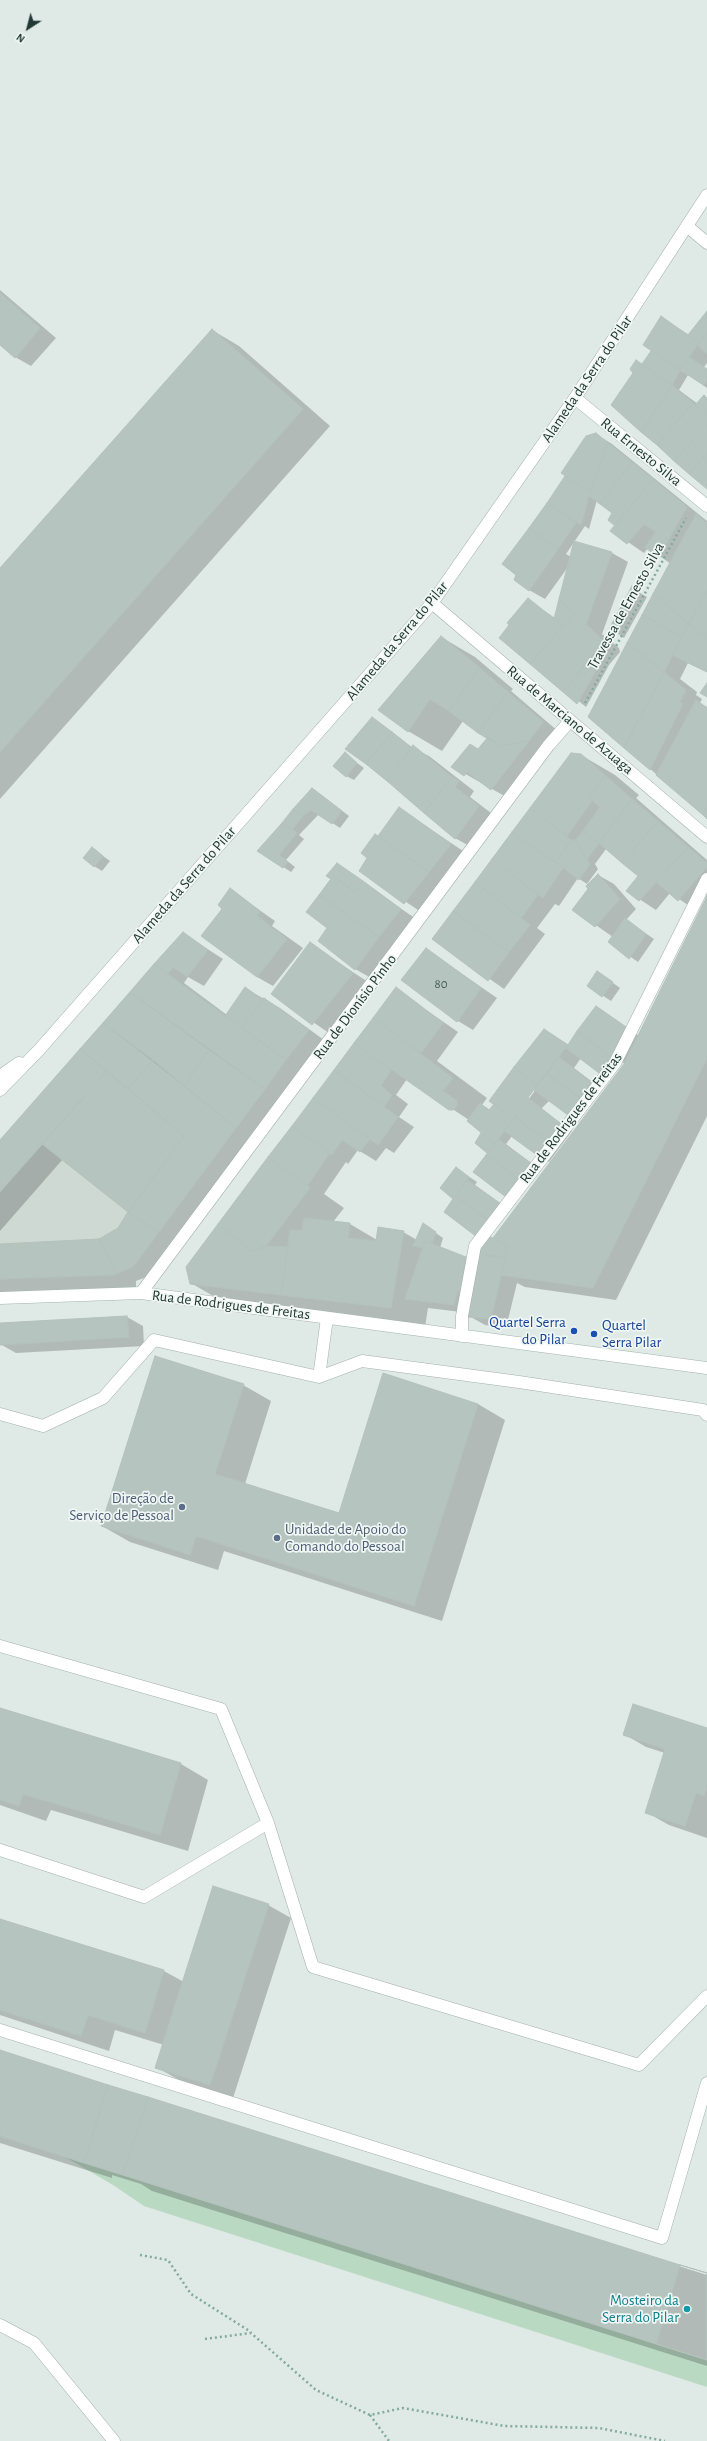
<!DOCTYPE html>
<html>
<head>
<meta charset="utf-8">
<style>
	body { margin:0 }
	#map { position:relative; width:707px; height:2441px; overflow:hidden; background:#dfe9e5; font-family:"Alegreya Sans",sans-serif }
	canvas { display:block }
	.north { position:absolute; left:8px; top:8px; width:40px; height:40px; -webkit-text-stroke:3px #eff6f3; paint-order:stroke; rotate:216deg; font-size:11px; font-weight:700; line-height:16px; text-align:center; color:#223832 }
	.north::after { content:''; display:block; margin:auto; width:14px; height:18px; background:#223832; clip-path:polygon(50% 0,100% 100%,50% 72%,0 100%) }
</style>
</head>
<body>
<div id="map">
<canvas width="707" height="2441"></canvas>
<div class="north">N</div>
</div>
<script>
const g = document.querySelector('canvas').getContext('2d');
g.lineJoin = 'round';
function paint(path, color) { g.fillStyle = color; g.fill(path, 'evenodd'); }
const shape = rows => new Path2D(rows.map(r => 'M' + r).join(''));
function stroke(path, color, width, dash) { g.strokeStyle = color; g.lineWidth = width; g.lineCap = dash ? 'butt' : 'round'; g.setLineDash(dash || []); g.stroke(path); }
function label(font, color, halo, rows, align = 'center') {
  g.font = font + ' "Alegreya Sans",sans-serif'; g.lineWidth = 3.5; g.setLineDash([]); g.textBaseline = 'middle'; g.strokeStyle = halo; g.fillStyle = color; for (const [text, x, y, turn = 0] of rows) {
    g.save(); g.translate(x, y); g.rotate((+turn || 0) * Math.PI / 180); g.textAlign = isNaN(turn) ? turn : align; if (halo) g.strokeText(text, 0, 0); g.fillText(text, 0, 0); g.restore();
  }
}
const built = shape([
	[154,964,286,1060,133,1267,114,1275,0,1279,0,1140]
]);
const green = shape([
	[65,2157,707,2360,707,2387,144,2206,113,2185]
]);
const shadow = shape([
	[0,290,56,338,31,366,15,357,0,344],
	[707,313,707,363,704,367,707,370,707,388,688,375,679,390,698,404,707,398,707,488,643,365,651,352,658,354,662,318,689,335],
	[212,330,239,346,330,426,0,799,0,569],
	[596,434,612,444,707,521,707,672,688,663,680,679,697,692,696,695,702,699,700,703,707,707,707,818,589,716,671,564,648,548,644,553,612,531,616,526,613,513,597,500,589,529,585,526,566,554,571,557,575,542,612,553,628,562,602,634,619,648,620,652,609,665,586,707,501,638,528,600,555,618,559,600,563,602,568,567,545,599,529,590,530,528],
	[632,588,647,597,624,638,610,628],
	[441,637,475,657,513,689,511,691,559,732,508,798,453,767,479,750,488,739,463,721,442,751,408,731],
	[380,723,413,748,429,756,474,791,470,797,495,816,471,847,455,838,389,781],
	[345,754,364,768,354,780,346,776],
	[571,754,581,755,615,775,639,795,636,798,707,860,707,895,694,909,670,893,656,910,627,891,639,876,606,849,595,864,598,869,587,884,578,878,559,906,555,904,537,928,545,934,504,989,433,939],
	[320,794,349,816,340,828,319,814,299,835,304,839,286,860,295,867,291,872,259,851],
	[399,808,466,853,421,912,360,871,379,837],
	[92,848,110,861,102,871,94,866],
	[337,864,416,919,371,978,355,969,328,928,332,879],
	[598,875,614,884,636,909,626,920,654,939,638,962,609,942,613,937,574,910],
	[231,890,275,921,272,926,303,948,273,986,257,977,224,909],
	[707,898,707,1116,616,1300,525,1287,517,1283,506,1328,485,1325,469,1316,469,1313,428,1308,425,1327,225,1303,191,1283,187,1267,396,989,458,1032,437,1061,487,1098,482,1105,490,1110,544,1030,569,1045,596,1007,639,1036],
	[581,1058,607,1076,619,1060,625,1064,511,1250,488,1237,508,1209,475,1185,477,1182,456,1168,455,1198,486,1241,477,1265,440,1248,443,1238,423,1224,417,1240,403,1232,377,1240,350,1224,333,1222,344,1208,324,1194,346,1162,348,1164,358,1150,376,1161,386,1148,394,1153,414,1127,399,1117,408,1104,396,1095,407,1079,469,1120,483,1133,476,1143,489,1153,538,1169,506,1144,512,1136,549,1162,572,1131,542,1111,542,1108,550,1100,576,1118,599,1087,574,1068],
	[534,1089,536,1089,526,1103,524,1102],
	[184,934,223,959,204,986,188,977,184,983,227,1015,245,988,280,1008,324,1040,149,1276,136,1281,136,1288,0,1293,0,1245,101,1240,119,1228,129,1211,63,1159,0,1231,0,1141,134,995,155,965],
	[310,944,368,982,329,1033,272,994],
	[426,949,497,998,473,1030,458,1021],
	[598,972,620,988,611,1001,588,986],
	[127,1317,143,1326,144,1346,16,1353,0,1344,0,1324],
	[243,1385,271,1401,245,1484,340,1515,478,1404,505,1420,442,1621,224,1551,218,1570,130,1542,102,1526],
	[0,1709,181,1764,208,1780,188,1851,51,1810,46,1821,0,1805],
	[707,1729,707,1838,669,1825,646,1812,665,1753,646,1747,624,1734],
	[268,1905,291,1918,233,2098,179,2080,156,2067,164,2045,115,2030,109,2051,0,2015,0,1920,164,1971,184,1982],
	[0,2051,707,2275,707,2366,152,2191,141,2184,112,2175,112,2178,0,2143]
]);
const building = shape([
	[0,293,40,328,15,358,0,345,0,293],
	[707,311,707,333,699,343,688,335,707,311],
	[661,316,699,343,680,370,643,345,661,316],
	[212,329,303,409,0,752,0,568,212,329],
	[707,334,707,354,697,345,707,334],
	[651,351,680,370,672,385,642,364,651,351],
	[689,357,707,369,707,380,704,385,680,370,689,357],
	[636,360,672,385,641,432,611,405,633,373,630,369,636,360],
	[672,385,693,403,657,445,641,432,672,385],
	[704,395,707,398,707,415,695,405,704,395],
	[693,403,707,415,707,424,674,461,657,445,693,403],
	[707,424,707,454,689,474,674,461,707,424],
	[596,433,608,443,590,492,561,473,586,436,596,433],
	[608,443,632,462,600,504,589,496,608,443],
	[707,454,707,489,689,474,707,454],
	[632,462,653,479,615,526,608,520,612,513,600,504,632,462],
	[565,476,590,492,581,525,547,503,565,476],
	[653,479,687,507,658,558,645,547,656,532,644,524,627,544,610,531,653,479],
	[547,503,576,523,558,549,529,528,547,503],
	[696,514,707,523,707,590,689,624,653,594,696,514],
	[529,528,558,549,529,591,514,580,516,575,502,564,529,528],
	[574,541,612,552,586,624,559,599,574,541],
	[632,586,640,591,616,634,609,629,632,586],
	[707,590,707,639,689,624,707,590],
	[653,594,689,624,682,637,642,615,653,594],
	[528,598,563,626,530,664,499,638,509,625,507,623,528,598],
	[559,599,574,613,563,626,554,619,559,599],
	[574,613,605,642,563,692,530,664,574,613],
	[642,615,682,637,664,672,627,643,642,615],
	[689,624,707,639,707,672,672,655,689,624],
	[441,636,480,668,449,711,430,699,408,732,378,710,441,636],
	[606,638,612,642,577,704,563,692,606,638],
	[627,643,664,672,624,748,588,717,627,643],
	[480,668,508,692,478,733,449,711,480,668],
	[664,672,686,690,680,702,683,704,650,770,624,748,664,672],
	[707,683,707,697,700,693,707,683],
	[508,692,543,722,529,741,500,746,478,733,508,692],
	[696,700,707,708,707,807,703,815,656,775,696,700],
	[372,717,392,732,366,764,345,749,372,717],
	[392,732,412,748,387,781,366,764,392,732],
	[488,737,500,746,529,741,491,790,467,772,464,776,451,767,470,744,478,749,488,737],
	[413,745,452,777,424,813,387,781,413,745],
	[345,752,357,763,346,777,333,766,345,752],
	[571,753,581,754,605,775,589,798,592,801,567,836,530,808,571,753],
	[605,775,632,799,599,843,583,831,600,807,589,798,605,775],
	[452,777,459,781,455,787,479,806,455,839,424,813,452,777],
	[312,788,342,811,332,824,311,810,303,816,293,809,312,788],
	[632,799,658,821,622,863,599,843,632,799],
	[399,807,451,844,429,872,378,836,399,807],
	[707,807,707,819,703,815,707,807],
	[530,808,571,840,556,862,512,832,530,808],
	[293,809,303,816,292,830,282,823,293,809],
	[658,821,688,847,639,901,626,891,638,876,622,863,658,821],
	[282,823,297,833,279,855,288,862,283,868,257,851,282,823],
	[583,831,599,843,587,859,575,840,583,831],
	[512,832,563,868,543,898,492,859,512,832],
	[375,834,429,872,404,904,359,871,367,858,361,853,375,834],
	[571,840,575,840,590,864,579,880,556,862,571,840],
	[92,847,103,856,94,867,83,858,92,847],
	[688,847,707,863,707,867,678,901,656,882,688,847],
	[492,859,538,895,521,918,475,882,492,859],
	[337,863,363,881,355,892,333,876,331,879,326,876,337,863],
	[598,874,620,899,595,927,572,910,588,889,586,886,598,874],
	[333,876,355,892,363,881,401,909,379,937,319,895,333,876],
	[475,882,530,925,509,952,453,911,475,882],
	[230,888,260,911,257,916,287,939,257,977,201,936,222,909,218,905,230,888],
	[319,895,379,937,355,970,318,941,327,928,306,912,319,895],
	[707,896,707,1058,593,1288,501,1275,507,1246,493,1238,624,1064,707,896],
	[453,911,509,952,488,981,432,939,453,911],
	[625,918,646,934,629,959,608,942,625,918],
	[183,932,208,950,187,977,173,967,168,974,154,964,183,932],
	[310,942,353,973,312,1025,271,994,310,942],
	[426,948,481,988,457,1022,401,980,426,948],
	[154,964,286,1060,265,1089,130,992,154,964],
	[597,971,613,982,602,997,587,986,597,971],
	[245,987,263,1000,242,1028,225,1016,245,987],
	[396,987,443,1023,421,1053,373,1018,396,987],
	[130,992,209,1050,184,1086,103,1023,130,992],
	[264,998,309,1030,286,1060,242,1028,264,998],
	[596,1006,629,1029,611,1057,577,1031,596,1006],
	[373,1018,453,1078,443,1091,457,1101,457,1106,453,1110,449,1110,354,1043,373,1018],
	[103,1023,153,1060,128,1089,80,1049,103,1023],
	[544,1029,568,1045,537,1085,514,1067,544,1029],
	[577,1031,611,1057,599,1073,566,1048,577,1031],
	[354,1043,391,1070,381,1086,392,1095,384,1107,334,1070,354,1043],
	[80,1049,107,1071,0,1192,0,1140,80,1049],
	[209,1050,265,1089,236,1128,184,1086,209,1050],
	[559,1057,591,1082,580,1098,547,1074,559,1057],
	[153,1060,236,1128,159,1232,128,1212,184,1136,128,1089,153,1060],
	[514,1067,537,1085,513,1119,489,1101,514,1067],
	[334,1070,398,1117,378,1145,313,1098,334,1070],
	[107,1071,184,1136,128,1212,42,1144,107,1071],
	[547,1074,580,1098,568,1115,534,1090,547,1074],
	[313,1098,370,1139,360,1152,342,1140,332,1155,292,1126,313,1098],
	[528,1098,564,1126,551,1144,515,1117,528,1098],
	[480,1103,489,1110,494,1104,513,1119,495,1144,467,1121,480,1103],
	[515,1117,551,1144,541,1158,504,1131,515,1117],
	[292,1126,330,1153,307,1186,268,1157,292,1126],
	[481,1133,495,1144,487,1153,475,1143,481,1133],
	[498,1139,531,1163,519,1179,486,1155,498,1139],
	[486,1155,519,1179,506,1197,473,1172,486,1155],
	[268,1157,310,1188,266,1246,252,1251,218,1224,268,1157],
	[456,1167,469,1177,453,1199,440,1188,456,1167],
	[467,1180,501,1204,489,1220,455,1196,467,1180],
	[455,1196,489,1220,477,1237,444,1212,455,1196],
	[128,1212,159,1232,133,1267,114,1275,114,1267,99,1239,118,1228,128,1212],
	[304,1218,350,1223,348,1238,376,1241,378,1227,404,1231,391,1308,281,1295,290,1230,302,1231,304,1218],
	[423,1223,436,1232,432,1244,425,1241,423,1248,413,1246,423,1223],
	[218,1224,252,1251,266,1246,288,1247,281,1295,190,1284,186,1267,218,1224],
	[489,1236,507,1246,505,1258,478,1254,479,1247,489,1236],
	[99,1239,114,1267,114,1275,0,1279,0,1244,99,1239],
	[425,1241,466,1257,460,1290,457,1292,454,1305,405,1299,425,1241],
	[478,1254,505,1258,491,1319,468,1317,478,1254],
	[127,1316,129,1337,0,1345,0,1323,127,1316],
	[155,1356,244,1384,215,1474,339,1513,383,1373,478,1404,414,1606,196,1536,190,1555,101,1526,155,1356],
	[633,1704,707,1728,707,1787,704,1796,696,1793,685,1826,645,1813,665,1749,623,1735,633,1704],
	[0,1708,181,1763,160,1835,23,1794,19,1806,0,1800,0,1708],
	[213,1886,269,1904,210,2085,155,2068,213,1886],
	[0,1919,164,1970,145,2033,88,2015,81,2036,0,2010,0,1919],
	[0,2050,108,2085,84,2163,0,2136,0,2050],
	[108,2085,148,2097,123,2175,84,2163,108,2085],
	[148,2097,680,2265,656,2344,123,2175,148,2097],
	[680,2265,707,2273,707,2360,656,2344,680,2265],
	[680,2265,707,2273,707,2360,656,2344,680,2265]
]);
const path = shape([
	[585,703,686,518],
	[140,2255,168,2260,191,2294,251,2332],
	[205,2339,251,2333,316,2390,370,2415,403,2408,504,2426,599,2428,665,2441],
	[370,2415,389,2441]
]);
const service = shape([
	[319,1377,327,1318],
	[0,1414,43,1426,103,1398,154,1340,319,1377,362,1361,519,1382,703,1410,707,1415],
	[0,1646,221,1709,268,1823,313,1967,639,2065,707,1996],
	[0,1850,144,1897,268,1823],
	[0,2030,662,2238,707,2083]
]);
const pedestrian = shape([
	[462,1336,462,1316,475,1246,615,1063,707,879]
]);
const minor = shape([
	[687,226,707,243],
	[575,398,707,506],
	[432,603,707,837],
	[141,1293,548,746,569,722],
	[0,2325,34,2343,114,2441]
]);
const tertiary = shape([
	[0,1076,19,1063],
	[0,1090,39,1050,432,603,575,398,707,195]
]);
const secondary = shape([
	[0,1298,141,1293,707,1368]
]);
const markers = [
	[574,1331,4,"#1a4fb4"],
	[594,1334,4,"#1a4fb4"],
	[182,1507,4,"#5c6f8a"],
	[277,1538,4,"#5c6f8a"],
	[687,2309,4,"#0f9aa8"]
];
const numberNames = [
	["80",441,984]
];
const streetNames = [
	["Alameda da Serra do Pilar",587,379,-56],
	["Rua Ernesto Silva",641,452,39],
	["Travessa de Ernesto Silva",626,606,-61],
	["Alameda da Serra do Pilar",397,641,-50],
	["Rua de Marciano de Azuaga",570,720,40],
	["Alameda da Serra do Pilar",184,885,-49],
	["Rua de Dionísio Pinho",355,1007,-53],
	["Rua de Rodrigues de Freitas",571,1118,-53],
	["Rua de Rodrigues de Freitas",231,1305,7]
];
const transitNames = [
	["Quartel Serra",566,1322],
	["do Pilar",566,1339],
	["Quartel",602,1325,"left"],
	["Serra Pilar",602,1342,"left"]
];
const serviceNames = [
	["Direção de",174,1498],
	["Serviço de Pessoal",174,1515],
	["Unidade de Apoio do",285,1529,"left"],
	["Comando do Pessoal",285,1546,"left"]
];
const cultureNames = [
	["Mosteiro da",679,2300],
	["Serra do Pilar",679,2317]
];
paint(built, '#ced9d4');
paint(green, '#bad9c3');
paint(shadow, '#0003');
paint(building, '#b5c4be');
stroke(building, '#b3c2bc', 1);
stroke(service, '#a3b0ac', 13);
stroke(pedestrian, '#a3b0ac', 13);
stroke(minor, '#a3b0ac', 13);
stroke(tertiary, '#a3b0ac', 13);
stroke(secondary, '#a0b4ad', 13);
stroke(path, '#82aa9f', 2.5, [2, 3]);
stroke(service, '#fff', 12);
stroke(pedestrian, '#fff', 12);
stroke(minor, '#fff', 12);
stroke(tertiary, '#fff', 12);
stroke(secondary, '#fff', 12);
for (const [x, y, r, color] of markers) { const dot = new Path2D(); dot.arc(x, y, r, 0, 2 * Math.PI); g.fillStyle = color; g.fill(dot); stroke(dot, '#eff6f3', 1.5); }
label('13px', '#475b55', null, numberNames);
label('15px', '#223832', '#eff6f3', streetNames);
label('15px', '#164399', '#eff6f3', transitNames, 'right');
label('15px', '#4e5e75', '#eff6f3', serviceNames, 'right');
label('15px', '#0d838f', '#eff6f3', cultureNames, 'right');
</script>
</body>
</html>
